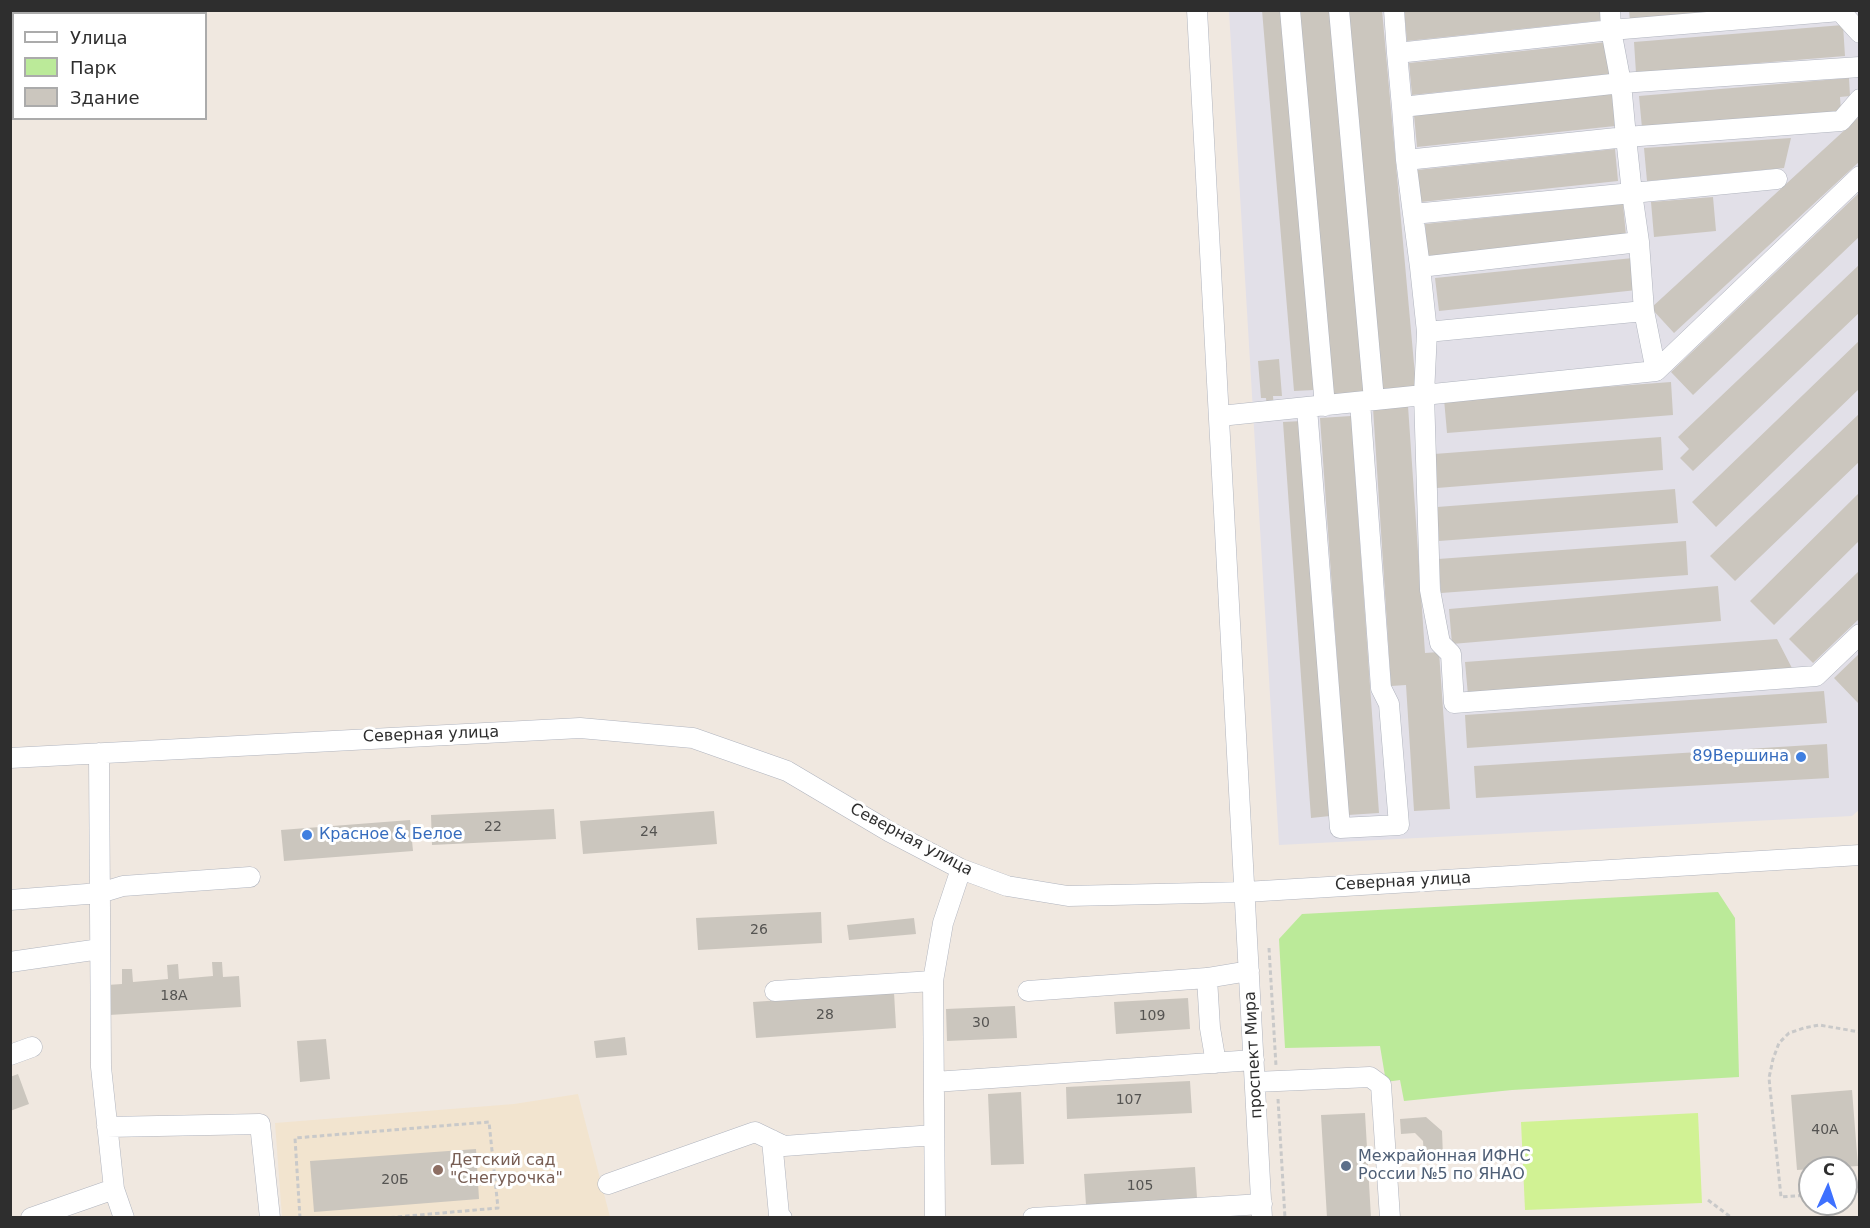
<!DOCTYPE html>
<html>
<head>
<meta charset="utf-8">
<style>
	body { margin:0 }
	#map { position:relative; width:1870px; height:1228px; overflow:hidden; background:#f0e8e0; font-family:"DejaVu Sans",sans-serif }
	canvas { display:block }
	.frame { position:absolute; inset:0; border:12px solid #2e2e2e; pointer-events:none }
	.legend { position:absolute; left:12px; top:12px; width:195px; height:108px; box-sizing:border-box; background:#fff; border:2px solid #ababab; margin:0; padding:8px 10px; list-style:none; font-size:18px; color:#2e2e2e }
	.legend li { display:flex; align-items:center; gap:12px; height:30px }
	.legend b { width:30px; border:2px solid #ababab }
	.north { position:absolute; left:1798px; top:1156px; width:60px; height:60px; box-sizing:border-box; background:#fff; border:2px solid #ababab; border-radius:50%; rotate:3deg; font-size:16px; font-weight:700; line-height:24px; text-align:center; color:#2e2e2e }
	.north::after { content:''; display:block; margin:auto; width:21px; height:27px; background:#3e71ff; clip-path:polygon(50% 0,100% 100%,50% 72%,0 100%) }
</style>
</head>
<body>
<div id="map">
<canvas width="1870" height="1228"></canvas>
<div class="frame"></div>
<ul class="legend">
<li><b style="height:8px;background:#fff"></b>Улица</li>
<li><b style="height:16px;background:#bbea99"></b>Парк</li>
<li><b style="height:16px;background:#cbc6be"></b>Здание</li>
</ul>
<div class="north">С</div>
</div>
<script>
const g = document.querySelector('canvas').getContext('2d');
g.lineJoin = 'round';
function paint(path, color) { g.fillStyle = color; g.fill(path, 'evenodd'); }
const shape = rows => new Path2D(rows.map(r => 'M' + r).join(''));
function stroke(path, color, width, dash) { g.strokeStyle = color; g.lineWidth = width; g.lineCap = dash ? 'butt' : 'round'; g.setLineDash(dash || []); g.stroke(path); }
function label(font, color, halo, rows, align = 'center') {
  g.font = font + ' "DejaVu Sans",sans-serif'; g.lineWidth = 6; g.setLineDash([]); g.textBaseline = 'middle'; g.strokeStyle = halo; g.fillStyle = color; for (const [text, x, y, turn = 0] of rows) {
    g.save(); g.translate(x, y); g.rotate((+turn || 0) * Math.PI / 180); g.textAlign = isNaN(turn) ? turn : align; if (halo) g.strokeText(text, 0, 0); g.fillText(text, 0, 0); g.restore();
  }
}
const industrial = shape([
	[1229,11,1859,11,1860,809,1852,816,1279,845]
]);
const education = shape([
	[578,1094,610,1217,282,1217,275,1123,514,1104]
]);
const green = shape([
	[1718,892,1735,918,1739,1077,1512,1090,1404,1101,1400,1080,1386,1082,1380,1046,1285,1048,1279,939,1302,914]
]);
const pitch = shape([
	[1698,1113,1702,1203,1525,1210,1521,1122]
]);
const building = shape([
	[1262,10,1282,10,1314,390,1294,391],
	[1298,10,1330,10,1365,393,1333,396],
	[1348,10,1382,10,1416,386,1381,389],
	[1404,10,1604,10,1605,20,1407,41],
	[1629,10,1744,10,1630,22],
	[1843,25,1845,56,1636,73,1634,42],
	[1607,42,1610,74,1412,95,1409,63],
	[1849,78,1850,96,1840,97,1841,111,1642,128,1639,96],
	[1612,94,1615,126,1417,147,1414,115],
	[1860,116,1860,161,1674,333,1651,308],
	[1791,138,1784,168,1647,181,1644,148],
	[1615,149,1618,181,1421,202,1417,170],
	[1860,192,1860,236,1693,395,1671,372],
	[1713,197,1716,231,1654,237,1651,202],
	[1623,204,1626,236,1428,257,1425,224],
	[1633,258,1637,290,1439,311,1435,278],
	[1860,264,1860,312,1693,471,1680,458,1689,449,1678,437],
	[1860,340,1860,388,1716,527,1692,502],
	[1279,359,1282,396,1273,396,1274,409,1267,409,1266,398,1261,398,1258,361],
	[1671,382,1673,415,1447,433,1444,399],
	[1408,406,1425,653,1439,652,1450,809,1414,811,1406,685,1391,686,1373,408],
	[1860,413,1860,461,1735,581,1710,556],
	[1351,416,1379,813,1348,815,1320,418],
	[1302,421,1330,816,1311,818,1283,422],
	[1661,437,1663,470,1437,488,1434,454],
	[1675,489,1678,523,1439,541,1437,507],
	[1860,492,1860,540,1774,625,1750,601],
	[1686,541,1688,575,1441,593,1438,559],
	[1860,570,1860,618,1813,663,1789,639],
	[1718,586,1721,621,1452,644,1449,609],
	[1777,639,1794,672,1468,695,1465,662],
	[1860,653,1860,701,1858,703,1834,678],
	[1824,691,1827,723,1467,748,1465,715],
	[1827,744,1829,778,1476,798,1474,766],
	[554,809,556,839,432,845,431,815],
	[714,811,717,844,583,854,580,821],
	[410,820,413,851,284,861,281,830],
	[821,912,822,943,698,950,696,918],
	[914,918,916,934,849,940,847,925],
	[212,962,222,962,223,977,239,976,241,1007,109,1015,107,985,122,984,122,969,132,969,133,982,168,979,167,965,178,964,179,979,213,976],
	[894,992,896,1028,756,1038,753,1002],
	[1188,998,1190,1029,1116,1034,1114,1002],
	[1015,1006,1017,1038,947,1041,946,1009],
	[625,1037,627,1055,596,1058,594,1041],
	[326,1039,330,1079,300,1082,297,1041],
	[18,1074,29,1104,10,1111,10,1077],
	[1190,1081,1192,1113,1067,1119,1066,1087],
	[1852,1090,1858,1166,1797,1170,1791,1095],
	[1021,1092,1024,1164,991,1165,988,1094],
	[1365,1113,1371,1218,1327,1218,1321,1115],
	[1426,1117,1442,1131,1443,1157,1424,1156,1423,1141,1415,1133,1401,1134,1400,1119],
	[476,1149,479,1199,314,1212,310,1161],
	[1195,1167,1197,1198,1086,1205,1084,1174]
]);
const path = shape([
	[1269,948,1276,1066],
	[1278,1099,1285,1218],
	[1846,1192,1860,1191],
	[1810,1195,1781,1197,1769,1078,1773,1059,1779,1043,1789,1033,1804,1028,1819,1025,1860,1032],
	[1708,1200,1732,1218],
	[300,1218,295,1138,489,1122,498,1208,385,1218]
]);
const minor = shape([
	[1197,10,1262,1218],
	[1290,10,1325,406],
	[1339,10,1374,400],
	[1394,10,1397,53],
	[1860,33,1840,11,1611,30,1621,83,1860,67],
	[1402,107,1406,160],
	[1777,179,1632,193,1626,137,1841,121,1860,99],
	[1413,214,1420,267],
	[1639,242,1644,311],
	[1427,332,1424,394,1430,590,1440,643,1451,654,1454,703,1816,676,1860,634],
	[1656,371,1860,176],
	[1307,408,1340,828,1399,825,1389,704,1381,688,1360,402],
	[1220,416,1656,371,1644,311,1427,332,1420,267,1639,242,1632,193,1413,214,1406,160,1626,137,1621,83,1402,107,1397,53,1611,30,1610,10],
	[99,753,101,1067,114,1189,124,1218],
	[10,758,580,728,693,738,787,771,890,832,961,869,1007,886,1068,896,1245,892,1860,855],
	[10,900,100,893,123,886,250,877],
	[10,962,100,949],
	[1207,978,1210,1028,1216,1063],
	[775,991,933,981],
	[1028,991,1207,978,1249,971],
	[10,1055,32,1047],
	[934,1082,1254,1060],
	[1255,1082,1370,1077,1381,1085,1390,1218],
	[107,1127,260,1124,270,1218],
	[772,1140,779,1215,782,1218],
	[608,1184,755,1132,784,1146,934,1135],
	[31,1218,114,1189],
	[935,1218,933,981,943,923,961,869],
	[1033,1218,1262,1204]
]);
const markers = [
	[1801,757,6,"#3f7fe0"],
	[307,835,6,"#3f7fe0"],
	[1346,1166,6,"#5c6f8a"],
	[438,1170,6,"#8d6e63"]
];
const numberNames = [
	["22",493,827],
	["24",649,832],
	["26",759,930],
	["18А",174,996],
	["28",825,1015],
	["109",1152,1016],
	["30",981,1023],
	["107",1129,1100],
	["40А",1825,1130],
	["20Б",395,1180],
	["105",1140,1186]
];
const streetNames = [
	["Северная улица",431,735,-2],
	["Северная улица",911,840,28],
	["Северная улица",1403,882,-3],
	["проспект Мира",1254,1055,-93]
];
const shopNames = [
	["89Вершина",1789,757],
	["Красное & Белое",319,835,"left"]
];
const serviceNames = [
	["Межрайонная ИФНС",1358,1157],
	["России №5 по ЯНАО",1358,1175]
];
const educationNames = [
	["Детский сад",450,1161],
	["\"Снегурочка\"",450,1179]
];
paint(industrial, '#e2e0e8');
paint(education, '#f2e4cf');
paint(green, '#bbea99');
paint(pitch, '#d1f294');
paint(building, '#cbc6be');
stroke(minor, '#b0b4be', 21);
stroke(path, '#c9c9c9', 3, [4.5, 3]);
stroke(minor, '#fff', 20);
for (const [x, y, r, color] of markers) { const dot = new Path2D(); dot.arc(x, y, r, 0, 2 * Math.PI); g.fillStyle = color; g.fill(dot); stroke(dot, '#fff', 2); }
label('14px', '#555452', null, numberNames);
label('16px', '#2e2e2e', '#fff', streetNames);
label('16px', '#366cbe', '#fff', shopNames, 'right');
label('16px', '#4e5e75', '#fff', serviceNames, 'left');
label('16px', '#785e54', '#fff', educationNames, 'left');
</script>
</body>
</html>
